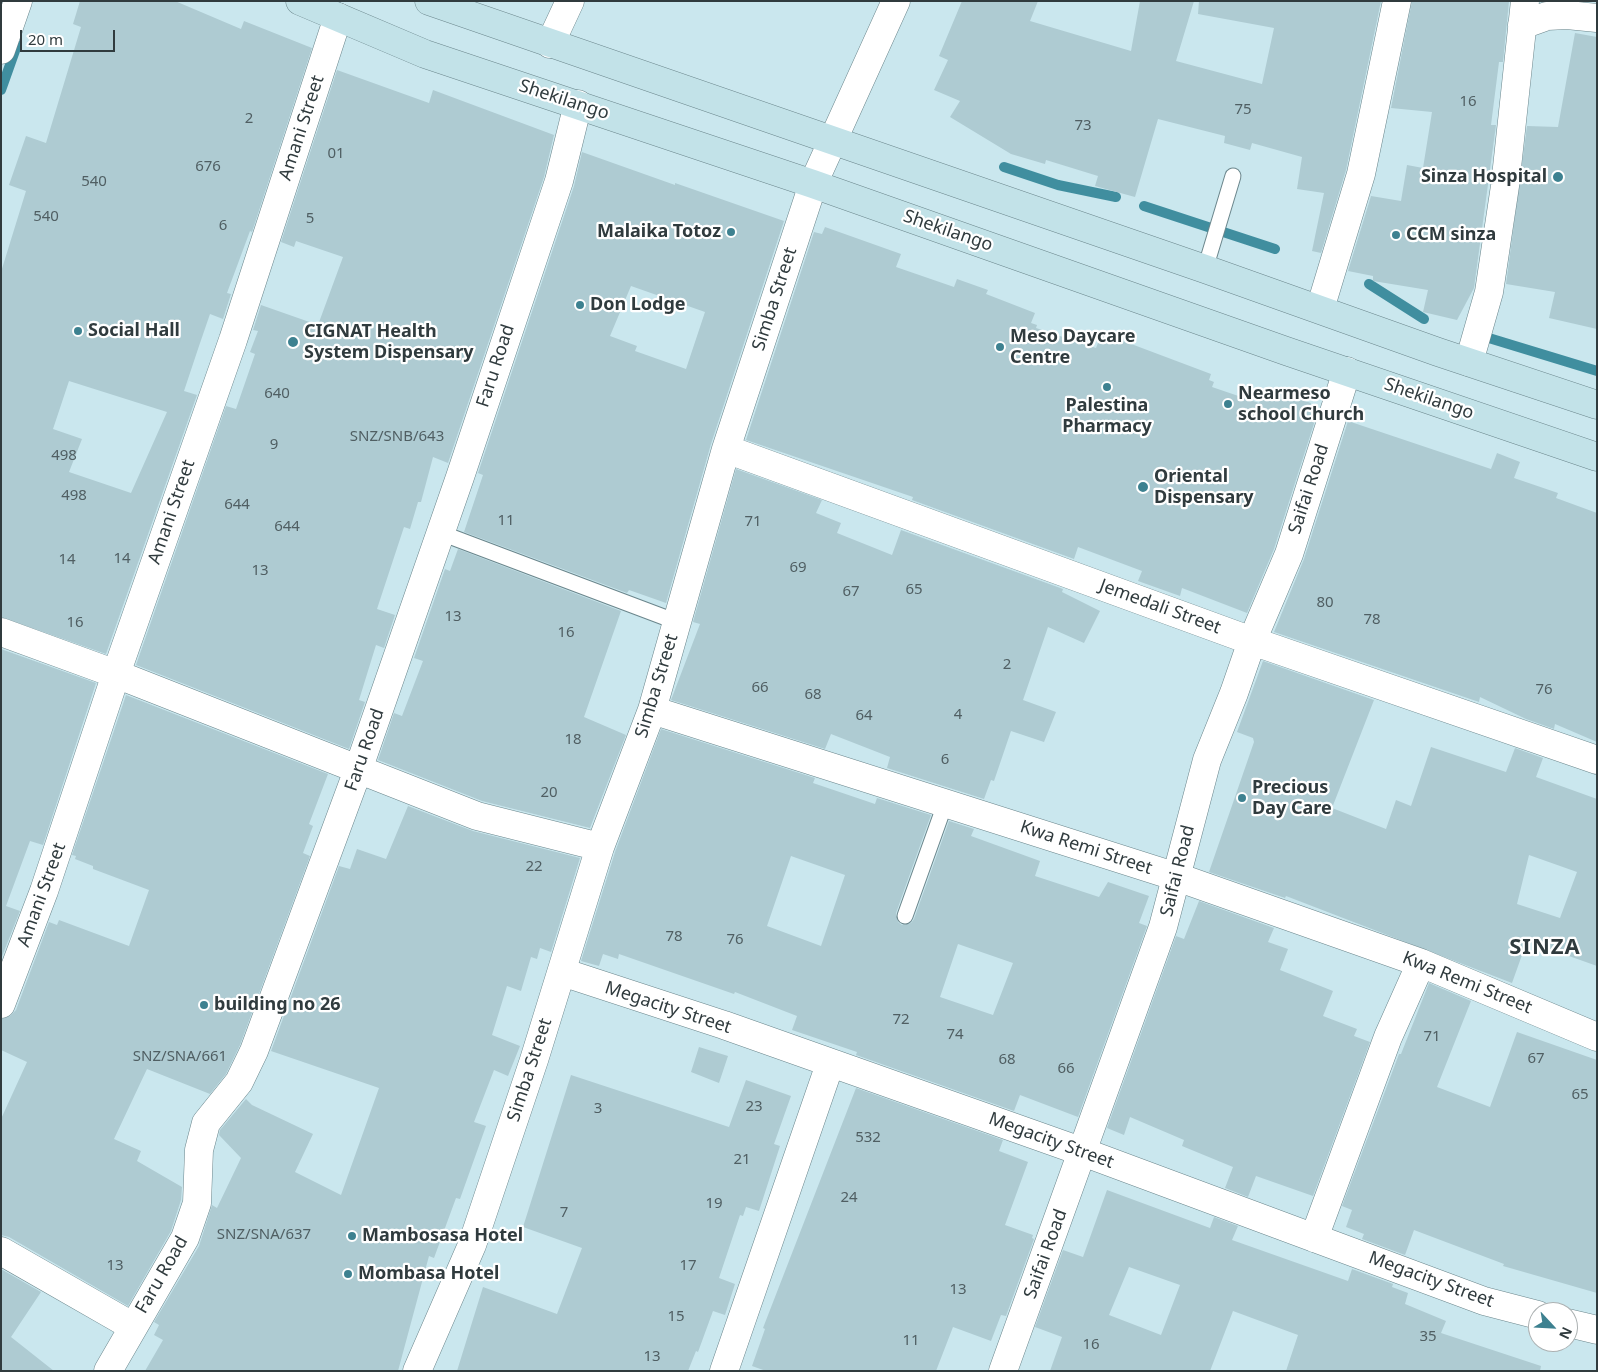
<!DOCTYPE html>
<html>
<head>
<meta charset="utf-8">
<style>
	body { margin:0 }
	#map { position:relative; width:1598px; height:1372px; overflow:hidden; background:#cae7ee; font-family:"Noto Sans",sans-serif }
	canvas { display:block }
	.frame { position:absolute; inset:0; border:2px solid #303b3e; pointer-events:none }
	.north { position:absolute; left:1528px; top:1302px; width:50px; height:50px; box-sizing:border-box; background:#fff; border:1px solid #acb1b2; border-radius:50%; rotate:115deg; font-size:14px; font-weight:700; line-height:20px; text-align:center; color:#303b3e }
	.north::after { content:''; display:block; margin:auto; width:18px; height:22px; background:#3d8190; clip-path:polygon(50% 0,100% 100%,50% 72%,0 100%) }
	.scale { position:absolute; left:20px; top:30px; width:95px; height:22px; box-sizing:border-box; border:2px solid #303b3e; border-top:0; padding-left:6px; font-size:15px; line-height:18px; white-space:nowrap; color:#303b3e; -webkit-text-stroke:4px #fff; paint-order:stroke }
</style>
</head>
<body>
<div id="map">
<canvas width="1598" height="1372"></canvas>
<div class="frame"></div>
<div class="north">N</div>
<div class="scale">20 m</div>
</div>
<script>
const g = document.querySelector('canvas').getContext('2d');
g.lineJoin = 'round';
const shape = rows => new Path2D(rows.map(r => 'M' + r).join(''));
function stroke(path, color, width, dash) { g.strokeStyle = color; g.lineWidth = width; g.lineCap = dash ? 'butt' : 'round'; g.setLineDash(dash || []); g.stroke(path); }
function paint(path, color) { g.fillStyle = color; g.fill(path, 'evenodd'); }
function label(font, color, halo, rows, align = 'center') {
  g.font = font + ' "Noto Sans",sans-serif'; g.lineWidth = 4.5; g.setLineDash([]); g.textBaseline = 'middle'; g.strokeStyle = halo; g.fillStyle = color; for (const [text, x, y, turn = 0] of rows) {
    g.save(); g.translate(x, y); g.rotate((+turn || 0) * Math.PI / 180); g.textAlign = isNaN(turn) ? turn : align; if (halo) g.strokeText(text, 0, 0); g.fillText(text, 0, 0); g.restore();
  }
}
const stream = shape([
	[1,90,17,45],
	[1004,167,1058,185,1116,197],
	[1144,206,1275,249],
	[1369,284,1424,319],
	[1479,335,1597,371]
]);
const building = shape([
	[80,1,175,1,241,29,244,21,312,48,252,232,250,231,227,293,231,294,223,319,210,314,199,346,184,391,197,395,106,654,1,617,1,272,26,191,9,185,26,136,46,143,81,27,73,24],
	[69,381,167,412,131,493,69,472,82,439,53,429],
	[962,1,1038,1,1030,21,1131,51,1140,1,1194,1,1176,61,1262,84,1274,28,1198,14,1199,1,1381,1,1346,170,1321,253,1312,251,1324,193,1297,189,1302,157,1252,143,1250,150,1224,143,1225,136,1158,119,1135,197,1095,186,1098,176,1046,160,1045,164,1011,154,950,117,960,101,934,90,948,60,939,56],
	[1412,1,1509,1,1503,62,1499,62,1491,125,1496,125,1474,288,1457,320,1423,312,1428,290,1373,281,1373,276,1348,271,1371,196,1401,201,1407,165,1423,168,1432,112,1391,108],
	[1575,33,1597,37,1597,329,1549,318,1555,292,1506,284,1527,126,1558,127],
	[337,70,429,103,433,90,554,135,544,177,448,463,433,457,421,502,418,502,410,529,404,527,377,609,395,615,384,648,376,645,359,700,365,702,349,749,136,665,226,406,236,409,255,354,250,352,258,331,253,330,261,305,318,325,343,257,296,241,294,247,281,242],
	[582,152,675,185,675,183,784,221,711,444,666,603,629,590,627,593,464,532,483,475,478,473,574,186],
	[631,286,705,312,686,369,635,351,637,346,610,336],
	[825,227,901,254,896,267,954,287,957,279,988,290,986,294,1035,313,1031,323,1037,325,1036,328,1096,348,1102,333,1211,374,1209,380,1214,382,1212,387,1259,403,1262,393,1273,397,1275,390,1311,403,1310,408,1318,411,1274,549,1247,613,1182,588,1180,596,1138,581,1142,571,1078,547,1074,559,912,500,913,497,746,440,814,232,822,234],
	[1348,421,1491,469,1497,453,1520,462,1514,478,1558,493,1556,498,1597,513,1597,742,1555,724,1554,729,1526,719,1480,697,1479,702,1274,632,1304,559],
	[736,469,822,500,816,513,841,523,837,533,892,555,901,530,1063,589,1062,592,1100,611,1084,643,1048,627,1023,700,1056,712,1044,742,1011,731,994,781,991,780,984,799,887,768,890,757,831,734,825,749,671,700,700,624,693,622],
	[458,549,621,611,584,717,626,735,590,828,482,801,378,760,394,713,402,716,423,661,414,658,445,569,450,571],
	[1,649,96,683,43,845,30,841,6,906,20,911,1,959],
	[1263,661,1374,700,1332,808,1386,829,1396,800,1411,806,1431,747,1506,772,1515,748,1543,758,1536,777,1597,799,1597,966,1527,941,1512,983,1286,896,1285,898,1209,872,1254,742,1253,738,1237,732],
	[1529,855,1577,872,1560,918,1517,904],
	[126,695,328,774,309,824,313,826,303,853,310,856,240,1045,226,1074,210,1094,147,1069,114,1139,141,1151,137,1161,182,1187,181,1200,171,1231,128,1306,9,1237,1,1235,1,1119,27,1062,1,1050,1,1019,10,1016,16,1010,49,922,57,925,59,920,129,946,149,890,93,869,93,866,75,859,76,856,72,855],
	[661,729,815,778,813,783,875,804,877,798,931,815,896,913,898,922,902,925,911,923,914,919,949,821,974,829,971,836,1040,861,1035,876,1099,897,1108,882,1149,896,1139,923,1147,926,1078,1117,1020,1095,1014,1111,856,1055,857,1052,792,1030,797,1016,735,992,734,994,619,954,618,959,603,954,599,966,581,961,615,852],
	[791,856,845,875,821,946,767,926],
	[958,944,1013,963,993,1015,940,997],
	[408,806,473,831,580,858,551,952,540,948,537,959,531,957,521,991,507,986,492,1035,520,1046,508,1076,494,1070,474,1122,486,1126,460,1199,456,1198,434,1258,429,1256,398,1371,145,1371,163,1340,154,1335,159,1325,154,1322,199,1246,212,1205,217,1208,241,1158,219,1135,220,1130,246,1099,252,1105,313,1134,295,1172,341,1195,379,1088,271,1051,339,866,350,869,357,849,386,859],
	[1199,901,1274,928,1268,942,1288,949,1280,970,1333,991,1323,1016,1357,1029,1354,1036,1370,1042,1313,1196,1256,1176,1248,1197,1225,1188,1233,1167,1182,1146,1184,1140,1130,1117,1124,1135,1107,1128,1176,936,1184,939],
	[1429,983,1471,1001,1437,1087,1490,1107,1517,1032,1597,1060,1597,1293,1503,1266,1504,1264,1414,1230,1405,1255,1362,1239,1364,1234,1346,1227,1352,1210,1342,1206,1399,1054,1401,1054],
	[699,1047,728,1056,719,1083,691,1072],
	[571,1075,729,1127,746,1080,791,1096,774,1144,780,1146,759,1211,746,1207,743,1216,740,1215,719,1278,735,1284,725,1315,713,1311,698,1352,696,1351,688,1371,457,1371,483,1287,557,1314,582,1248,523,1227],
	[856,1088,1003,1140,999,1151,1028,1162,1005,1225,1033,1235,1032,1238,1034,1239,1006,1316,1001,1315,991,1341,953,1327,936,1371,766,1371,752,1366,765,1329,763,1328],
	[1107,1190,1210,1228,1214,1217,1238,1226,1232,1240,1348,1281,1352,1269,1393,1284,1392,1287,1408,1293,1405,1304,1446,1321,1441,1333,1541,1366,1540,1371,1286,1371,1298,1335,1233,1311,1210,1371,1050,1371,1062,1337,1035,1327,1063,1250,1083,1257],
	[1129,1267,1180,1285,1161,1335,1109,1315],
	[1,1269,41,1292,11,1337,54,1371,1,1371]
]);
const service = shape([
	[1205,269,1233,176],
	[441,533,677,622],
	[905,916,945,804]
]);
const minor = shape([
	[1522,25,1547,16,1567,15,1597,18],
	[550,44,570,1],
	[1320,309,1361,174,1397,1],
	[1469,362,1489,292,1505,186,1525,1],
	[726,449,1252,641,1597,760],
	[1,632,116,674,477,816,600,847],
	[652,710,1177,877,1421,963,1597,1037],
	[562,972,724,1025,1083,1152,1484,1301,1538,1315],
	[1,1004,44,891,116,674,233,340,338,17],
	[1314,1238,1388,1037,1421,963],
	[1,1251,132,1326],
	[1568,1323,1597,1330],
	[108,1371,185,1238,197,1203,199,1150,206,1123,239,1082,254,1051,358,770,460,477,559,181,578,104],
	[417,1371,472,1245,534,1060,600,847,652,710,726,449,813,184,896,1],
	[724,1371,830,1064],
	[1003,1371,1163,927,1207,760,1234,693,1252,641,1289,554,1347,371]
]);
const tertiary = shape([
	[1,50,18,1]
]);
const secondary = shape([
	[300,1,425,54,813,184,1286,351,1597,457],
	[429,1,1205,269,1438,352,1597,405]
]);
const markers = [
	[1558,177,6,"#3d8190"],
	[731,232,5,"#3d8190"],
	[1396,235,5,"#3d8190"],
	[580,305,5,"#3d8190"],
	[78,331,5,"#3d8190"],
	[293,342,6,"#3d8190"],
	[1000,347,5,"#3d8190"],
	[1107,387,5,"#3d8190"],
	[1228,404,5,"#3d8190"],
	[1143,487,6,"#3d8190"],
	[1242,798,5,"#3d8190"],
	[204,1005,5,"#3d8190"],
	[352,1236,5,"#3d8190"],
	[348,1274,5,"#3d8190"]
];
const numberNames = [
	["16",1468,102],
	["75",1243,110],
	["2",249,119],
	["73",1083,126],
	["01",336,154],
	["676",208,167],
	["540",94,182],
	["540",46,217],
	["5",310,219],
	["6",223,226],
	["640",277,394],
	["SNZ/SNB/643",397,437],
	["9",274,445],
	["498",64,456],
	["498",74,496],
	["644",237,505],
	["11",506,521],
	["71",753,522],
	["644",287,527],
	["14",122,559],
	["14",67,560],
	["69",798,568],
	["13",260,571],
	["65",914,590],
	["67",851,592],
	["80",1325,603],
	["13",453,617],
	["78",1372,620],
	["16",75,623],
	["16",566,633],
	["2",1007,665],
	["66",760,688],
	["76",1544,690],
	["68",813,695],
	["4",958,715],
	["64",864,716],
	["18",573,740],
	["6",945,760],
	["20",549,793],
	["22",534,867],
	["78",674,937],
	["76",735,940],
	["72",901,1020],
	["74",955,1035],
	["71",1432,1037],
	["SNZ/SNA/661",180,1057],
	["67",1536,1059],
	["68",1007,1060],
	["66",1066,1069],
	["65",1580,1095],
	["23",754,1107],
	["3",598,1109],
	["532",868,1138],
	["21",742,1160],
	["24",849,1198],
	["19",714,1204],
	["7",564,1213],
	["SNZ/SNA/637",264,1235],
	["13",115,1266],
	["17",688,1266],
	["13",958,1290],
	["15",676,1317],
	["35",1428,1337],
	["11",911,1341],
	["16",1091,1345],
	["13",652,1357]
];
const streetNames = [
	["Shekilango",564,100,18],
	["Amani Street",302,128,-72],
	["Shekilango",948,231,19],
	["Simba Street",775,299,-72],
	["Faru Road",496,366,-72],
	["Shekilango",1429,399,19],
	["Saifai Road",1309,489,-72],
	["Amani Street",172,512,-71],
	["Jemedali Street",1160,607,20],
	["Simba Street",657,686,-73],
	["Faru Road",365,750,-71],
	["Kwa Remi Street",1086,848,18],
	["Saifai Road",1178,871,-76],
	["Amani Street",42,895,-70],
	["Kwa Remi Street",1467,983,22],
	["Megacity Street",668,1008,18],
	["Simba Street",530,1070,-72],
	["Megacity Street",1051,1141,20],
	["Saifai Road",1046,1254,-70],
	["Faru Road",162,1275,-60],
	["Megacity Street",1431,1280,20]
];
const poiNames = [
	["Sinza Hospital",1547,177,"right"],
	["Malaika Totoz",721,232,"right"],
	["CCM sinza",1406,235],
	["Don Lodge",590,305],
	["Social Hall",88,331],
	["CIGNAT Health",304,332],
	["System Dispensary",304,353],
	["Meso Daycare",1010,337],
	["Centre",1010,358],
	["Nearmeso",1238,394],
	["school Church",1238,415],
	["Palestina",1107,406,"center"],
	["Pharmacy",1107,427,"center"],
	["Oriental",1154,477],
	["Dispensary",1154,498],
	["Precious",1252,788],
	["Day Care",1252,809],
	["building no 26",214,1005],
	["Mambosasa Hotel",362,1236],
	["Mombasa Hotel",358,1274]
];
const districtNames = [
	["SINZA",1545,948]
];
stroke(stream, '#408e9f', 10);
paint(building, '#aecbd2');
stroke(service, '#6b868c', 17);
stroke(minor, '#6b868c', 29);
stroke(tertiary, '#6b868c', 29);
stroke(secondary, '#6b868c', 29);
stroke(service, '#fff', 15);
stroke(minor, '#fff', 28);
stroke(tertiary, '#fff', 28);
stroke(secondary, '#c2e2e8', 28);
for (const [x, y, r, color] of markers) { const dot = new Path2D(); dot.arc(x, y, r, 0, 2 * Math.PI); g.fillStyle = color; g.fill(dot); stroke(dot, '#fff', 2); }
label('15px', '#505f63', null, numberNames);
label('18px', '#303b3e', '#fff', streetNames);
label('bold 18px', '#303b3e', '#fff', poiNames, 'left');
g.letterSpacing = '1px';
label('bold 22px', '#303b3e', '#fff', districtNames);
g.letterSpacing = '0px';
</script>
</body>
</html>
